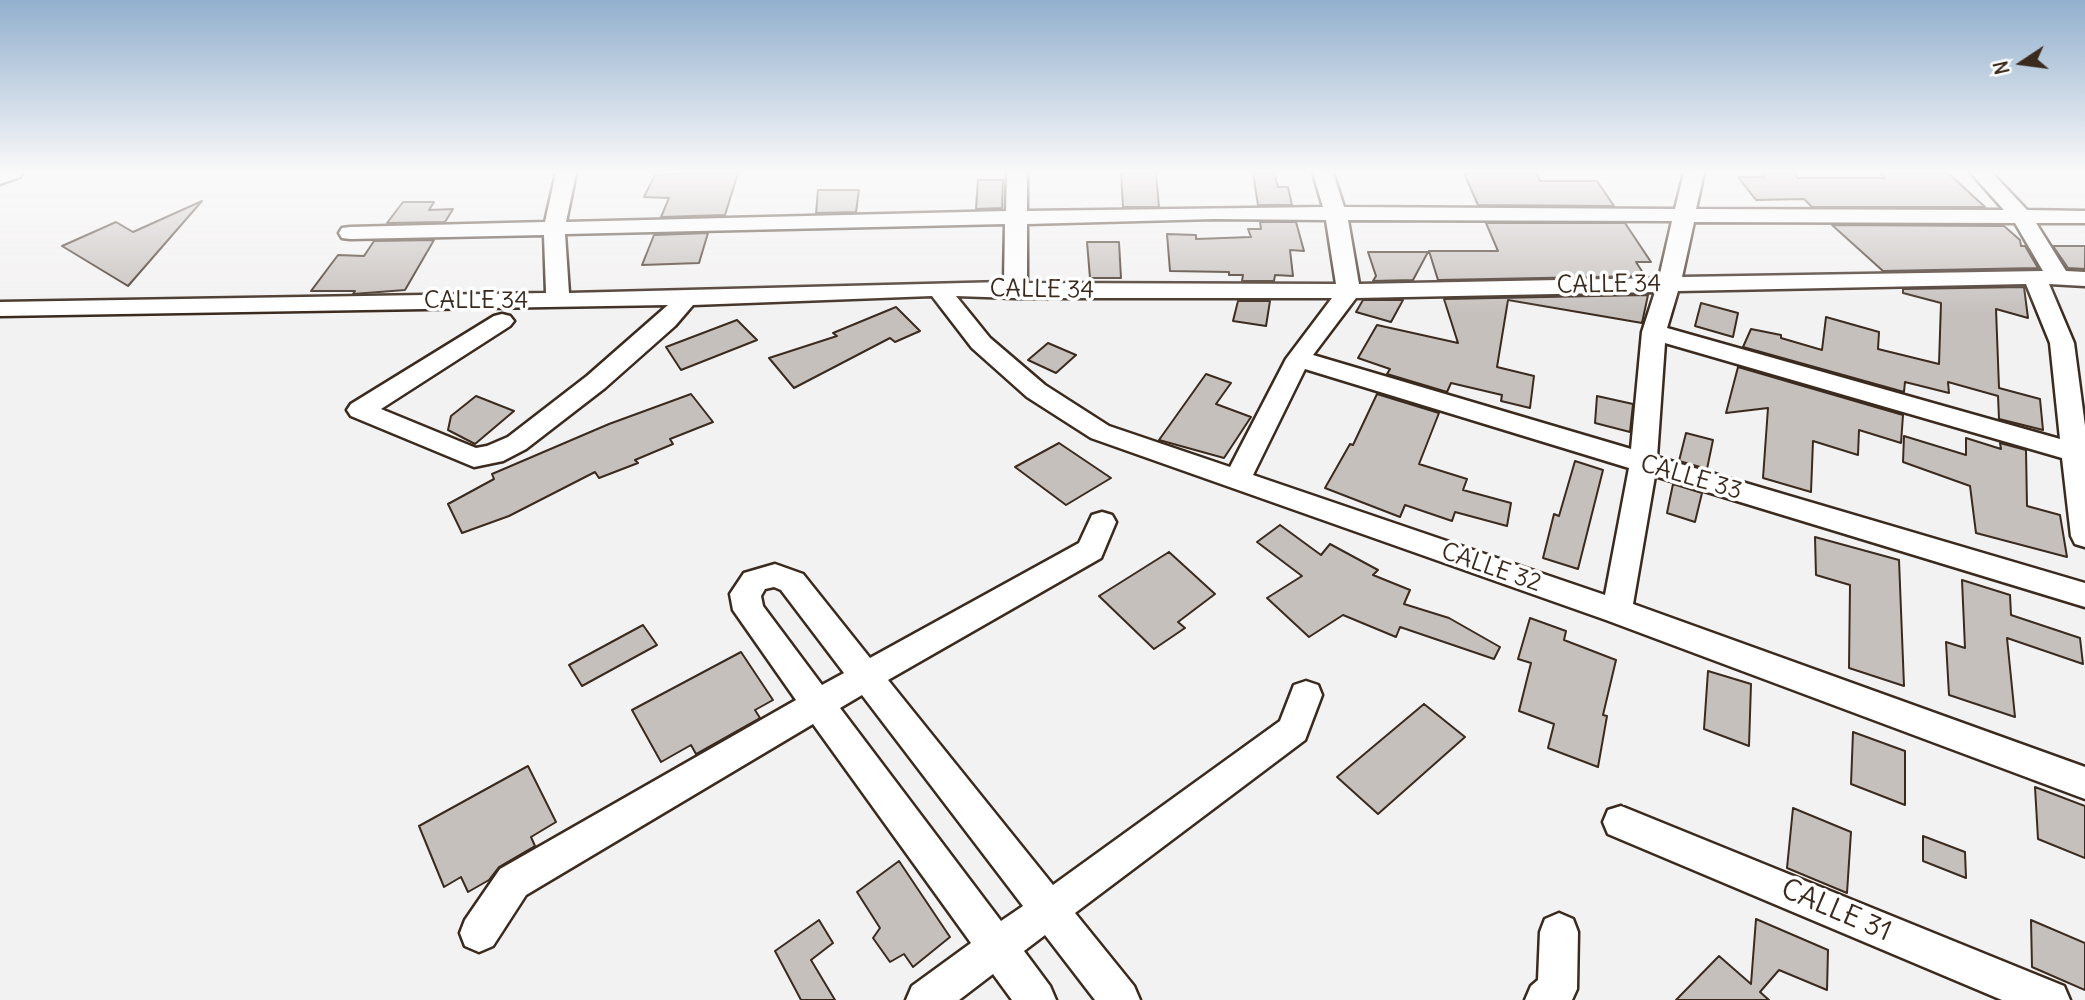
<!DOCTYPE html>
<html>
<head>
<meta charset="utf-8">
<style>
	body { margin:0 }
	#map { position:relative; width:2085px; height:1000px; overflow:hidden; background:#f3f2f2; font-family:Delius,sans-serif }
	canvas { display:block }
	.north { position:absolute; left:1987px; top:28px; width:70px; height:70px; -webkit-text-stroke:5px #fff; paint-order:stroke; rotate:257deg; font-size:19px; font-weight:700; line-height:28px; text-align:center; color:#3b2a1e }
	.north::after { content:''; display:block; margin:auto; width:24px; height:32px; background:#3b2a1e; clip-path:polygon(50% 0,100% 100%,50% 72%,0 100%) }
</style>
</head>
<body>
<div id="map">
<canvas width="2085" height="1000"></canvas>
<div class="north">N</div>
</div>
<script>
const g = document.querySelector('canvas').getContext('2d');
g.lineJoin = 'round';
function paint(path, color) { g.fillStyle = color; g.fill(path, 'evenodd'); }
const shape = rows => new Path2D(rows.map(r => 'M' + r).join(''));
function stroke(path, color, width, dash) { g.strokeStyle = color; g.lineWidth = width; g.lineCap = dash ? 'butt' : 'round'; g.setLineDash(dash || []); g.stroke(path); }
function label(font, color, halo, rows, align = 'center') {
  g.font = font + ' Delius,sans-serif'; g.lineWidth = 7; g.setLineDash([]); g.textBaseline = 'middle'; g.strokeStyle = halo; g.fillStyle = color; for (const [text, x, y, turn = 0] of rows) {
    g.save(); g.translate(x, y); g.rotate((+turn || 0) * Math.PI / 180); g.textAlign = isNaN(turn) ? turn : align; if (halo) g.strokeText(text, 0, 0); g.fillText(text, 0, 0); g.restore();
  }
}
const building = shape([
	[688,173,738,173,725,215,661,217,669,198,644,197,655,175,688,173],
	[1121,173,1156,173,1159,207,1123,207,1121,173],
	[1253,173,1274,173,1278,187,1288,187,1292,205,1258,205,1253,173],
	[1464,173,1536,173,1540,181,1597,181,1614,206,1478,205,1464,173],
	[1761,173,1794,173,1798,178,1885,178,1880,173,1948,173,1985,207,1812,207,1804,199,1756,200,1738,177,1765,177,1761,173],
	[978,180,1003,180,1002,208,976,209,978,180],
	[818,190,859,190,856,212,816,213,818,190],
	[202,201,128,286,62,246,116,222,133,232,202,201],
	[403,202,434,202,429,210,453,209,445,222,387,223,403,202],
	[1260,222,1296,222,1304,251,1290,250,1293,276,1275,275,1274,281,1242,281,1243,275,1229,275,1229,272,1170,271,1167,234,1196,235,1196,239,1251,237,1248,229,1261,229,1260,222],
	[1486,223,1625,223,1651,262,1636,262,1645,276,1438,280,1429,251,1498,251,1486,223],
	[1832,225,2004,226,2020,240,2021,246,2025,246,2038,268,1883,271,1832,225],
	[708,233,699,263,642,265,654,235,708,233],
	[434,240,405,290,353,294,355,291,311,291,338,255,364,256,374,241,434,240],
	[1087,242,1119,242,1121,278,1090,278,1087,242],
	[2053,246,2085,246,2085,269,2068,268,2053,246],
	[1368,252,1428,252,1413,280,1373,281,1376,276,1368,252],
	[2024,287,2028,318,1996,309,1999,388,2040,399,2043,430,1999,419,1998,396,1948,382,1949,393,1905,382,1904,392,1743,347,1751,329,1781,335,1781,338,1822,350,1826,317,1879,332,1878,349,1939,364,1941,303,1903,293,1903,289,2024,287],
	[1648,295,1642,323,1508,300,1497,367,1534,376,1530,408,1501,401,1502,395,1451,383,1447,392,1387,374,1390,369,1358,358,1377,325,1458,343,1444,299,1648,295],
	[1363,300,1403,300,1391,322,1356,312,1363,300],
	[1238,301,1270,301,1266,326,1233,321,1238,301],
	[1701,303,1738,313,1733,337,1695,326,1701,303],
	[896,307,920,331,895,342,890,338,794,388,769,358,837,336,833,333,896,307],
	[737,320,757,340,681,370,666,347,737,320],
	[1048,343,1076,355,1056,373,1028,360,1048,343],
	[1738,367,1903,415,1901,443,1859,430,1858,455,1813,441,1811,492,1763,478,1768,408,1726,413,1738,367],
	[1206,374,1231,383,1216,404,1251,417,1224,458,1159,440,1206,374],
	[691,394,713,422,670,439,673,444,635,460,638,463,599,478,595,472,509,516,462,533,448,504,494,479,492,474,609,424,691,394],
	[1377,394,1439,413,1419,464,1467,479,1463,490,1511,503,1507,526,1455,512,1452,521,1405,505,1400,517,1325,488,1350,444,1353,445,1377,394],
	[476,396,514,411,475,444,448,430,451,416,476,396],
	[1597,396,1633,404,1630,432,1595,423,1597,396],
	[1686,433,1713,440,1707,469,1679,461,1686,433],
	[1904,436,1966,455,1966,438,2001,449,2000,443,2026,450,2027,506,2060,515,2067,557,1976,533,1970,486,1903,462,1904,436],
	[1059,443,1111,478,1066,505,1015,467,1059,443],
	[1575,461,1603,470,1578,569,1543,558,1554,514,1559,516,1575,461],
	[1673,484,1702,493,1695,522,1667,513,1673,484],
	[1280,525,1321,555,1330,544,1378,570,1373,575,1410,590,1404,604,1449,618,1500,647,1494,659,1400,627,1396,637,1343,615,1309,637,1267,598,1302,576,1257,542,1280,525],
	[1815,537,1899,560,1904,686,1849,668,1850,585,1816,575,1815,537],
	[1169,552,1215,594,1178,622,1185,628,1154,649,1099,596,1169,552],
	[1962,580,2010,595,2011,615,2080,638,2083,664,2007,638,2015,717,1949,695,1946,642,1965,648,1962,580],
	[1530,618,1566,631,1564,640,1616,660,1603,715,1607,716,1598,767,1548,748,1554,724,1519,711,1531,663,1518,659,1530,618],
	[643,625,657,645,582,686,569,665,643,625],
	[741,652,773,700,755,710,760,718,696,754,691,745,661,762,632,710,741,652],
	[1708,671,1751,684,1749,746,1704,729,1708,671],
	[1424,704,1465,737,1378,814,1337,777,1424,704],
	[1853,732,1905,751,1905,805,1851,784,1853,732],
	[528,766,556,822,531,837,535,846,499,867,489,880,468,892,461,877,444,887,419,826,528,766],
	[2035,787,2085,806,2085,858,2038,839,2035,787],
	[1793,808,1851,832,1847,893,1787,868,1793,808],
	[1923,836,1965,852,1966,878,1923,861,1923,836],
	[899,861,950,937,913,967,904,954,890,962,873,938,880,928,857,892,899,861],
	[1756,919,1828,950,1827,990,1779,970,1760,992,1769,1000,1676,1000,1719,956,1751,984,1756,919],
	[819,920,833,943,811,960,835,1000,801,1000,775,951,819,920],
	[2031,920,2085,943,2085,990,2032,967,2031,920]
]);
const minor = shape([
	[0,173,23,173,20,177,0,184,0,173],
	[556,173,576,173,566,222,1006,211,1007,173,1027,173,1027,211,1323,207,1313,173,1333,173,1344,207,1675,209,1684,173,1704,173,1696,209,2004,210,1971,173,1992,173,2027,210,2085,211,2085,223,2036,223,2066,271,2085,272,2085,286,2049,284,2074,343,2085,426,2085,547,2075,544,2071,536,2062,458,1665,343,1657,457,2085,583,2085,607,1655,476,1633,604,2085,767,2085,799,1606,620,1091,438,1027,397,972,348,932,296,693,305,675,326,605,388,526,449,503,461,474,467,351,416,347,410,351,404,494,316,502,314,510,316,514,321,510,326,381,409,476,448,487,446,508,437,587,376,668,305,0,316,0,302,546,293,544,235,350,239,342,238,339,233,342,228,350,227,545,222,556,173],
	[1214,219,1326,220,1336,284,1027,283,1027,224,1214,219],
	[1348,220,1672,221,1659,278,1359,284,1348,220],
	[1694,222,2015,223,2043,271,1682,277,1694,222],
	[1005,224,1004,282,569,293,565,234,1005,224],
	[2026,284,2050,343,2060,439,1667,328,1678,291,2026,284],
	[1655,292,1642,332,1631,449,1313,355,1356,298,1655,292],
	[956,296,1015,298,1332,298,1286,359,1230,467,1109,426,1045,385,990,338,956,296],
	[1305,369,1629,468,1605,595,1253,475,1305,369],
	[1102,512,1112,515,1116,522,1101,558,888,680,1053,885,1280,721,1294,685,1306,681,1318,685,1322,695,1305,740,1075,913,1134,986,1140,1000,1095,1000,1045,935,1024,951,1050,986,1056,1000,1012,1000,993,974,959,1000,906,1000,912,986,971,943,813,724,526,895,493,946,479,952,465,946,460,933,465,920,500,869,796,700,733,610,730,594,744,573,775,564,803,574,870,658,1079,543,1092,515,1102,512],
	[774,587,781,590,844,673,822,685,763,606,761,596,765,589,774,587],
	[862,695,1023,906,1001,921,840,708,862,695],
	[1621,806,2064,986,2070,1000,2002,1000,1608,834,1603,822,1608,810,1621,806],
	[1559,913,1573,919,1578,932,1577,989,1572,1000,1525,1000,1531,986,1538,980,1540,932,1545,919,1559,913]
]);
const streetNames = [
	["CALLE 34",1609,285,-1],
	["CALLE 34",1042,290,1],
	["CALLE 34",476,301],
	["CALLE 33",1691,478,16],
	["CALLE 32",1491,568,19]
];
const nearStreetnames = [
	["CALLE 31",1836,911,23]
];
paint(building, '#c6c0bd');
stroke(building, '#3b2a1e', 2);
stroke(minor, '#3b2a1e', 5);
paint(minor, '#fff');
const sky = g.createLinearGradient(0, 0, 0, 313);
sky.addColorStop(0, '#92b0ce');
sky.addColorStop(0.55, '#faf9f9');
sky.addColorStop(1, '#faf9f900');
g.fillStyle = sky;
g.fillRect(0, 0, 2085, 313);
label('24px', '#3b2a1e', '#fff', streetNames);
label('28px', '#3b2a1e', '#fff', nearStreetnames);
</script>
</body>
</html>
